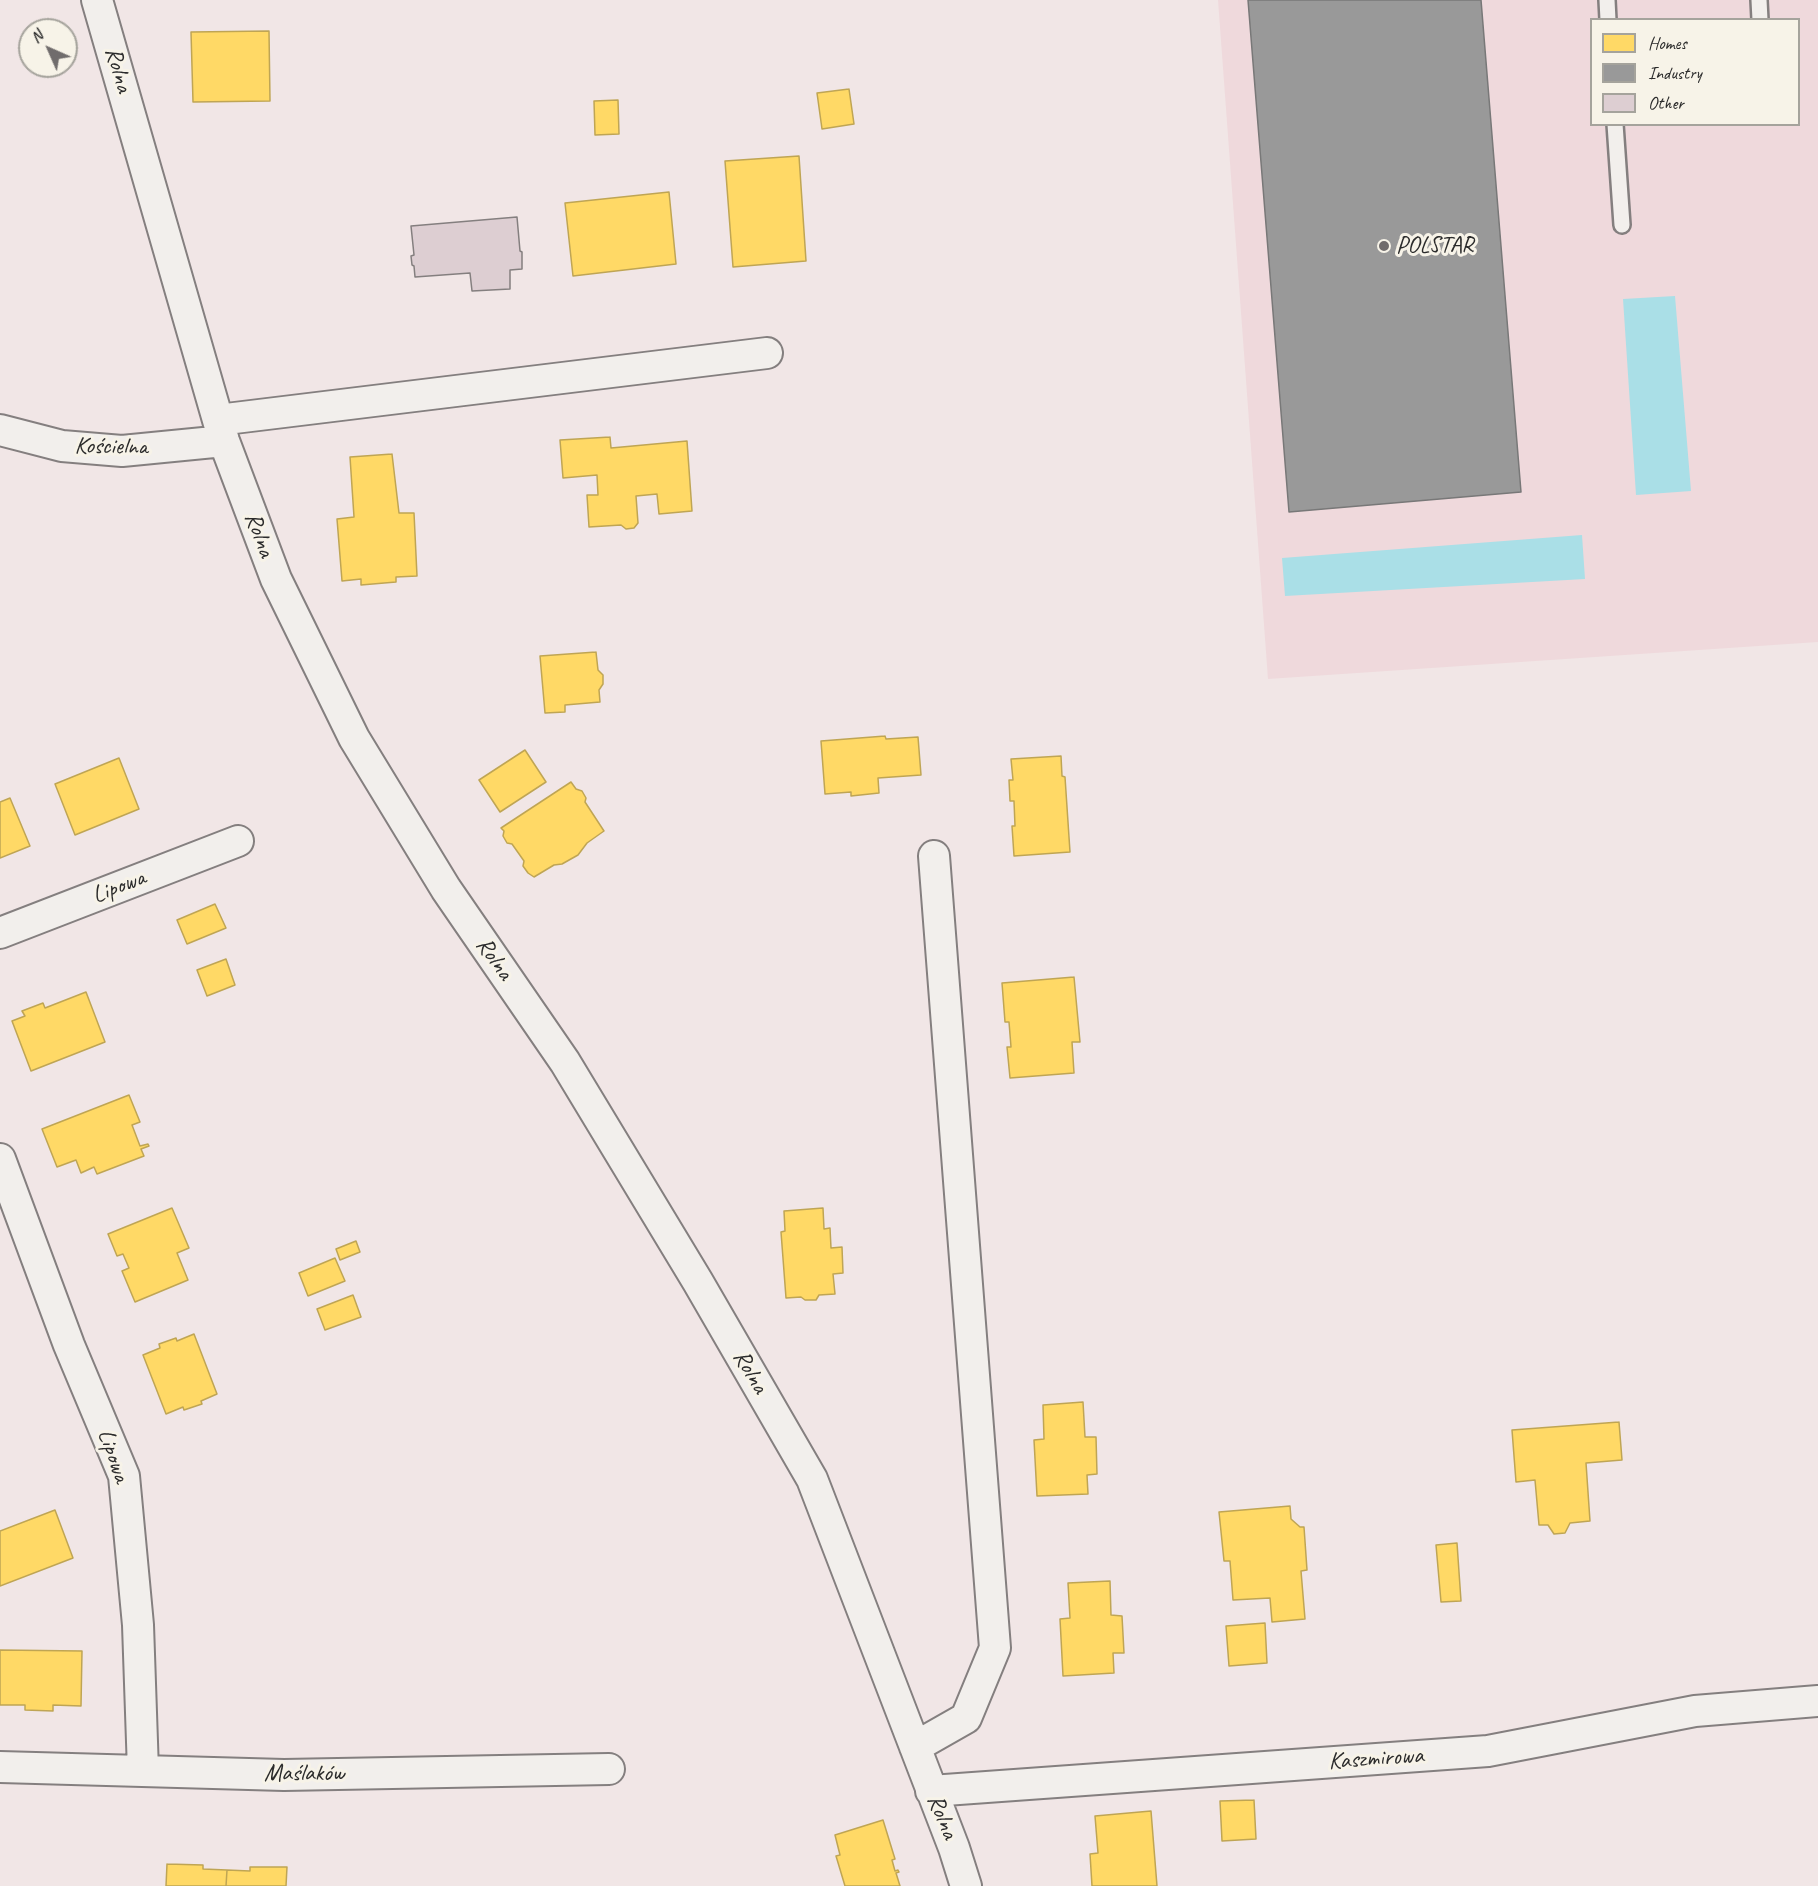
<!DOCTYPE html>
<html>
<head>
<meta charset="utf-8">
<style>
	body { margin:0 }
	#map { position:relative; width:1818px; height:1886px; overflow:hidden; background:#f1e6e6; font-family:Caveat,sans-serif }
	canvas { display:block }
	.legend { position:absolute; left:1590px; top:18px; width:210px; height:108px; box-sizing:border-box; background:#f7f3e8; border:2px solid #a5a39c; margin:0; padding:8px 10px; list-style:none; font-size:18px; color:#2b2b2b }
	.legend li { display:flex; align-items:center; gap:12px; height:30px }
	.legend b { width:30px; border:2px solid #a5a39c }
	.north { position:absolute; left:18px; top:18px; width:60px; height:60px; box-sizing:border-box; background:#f7f3e8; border:2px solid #a5a39c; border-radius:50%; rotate:315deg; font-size:16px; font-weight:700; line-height:24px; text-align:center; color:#2b2b2b }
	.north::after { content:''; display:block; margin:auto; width:21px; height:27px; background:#706c6c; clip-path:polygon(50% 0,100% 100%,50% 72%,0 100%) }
</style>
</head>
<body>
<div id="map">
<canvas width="1818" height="1886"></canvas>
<ul class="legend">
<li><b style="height:16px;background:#ffd966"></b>Homes</li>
<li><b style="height:16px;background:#999"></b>Industry</li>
<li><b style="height:16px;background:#ddced2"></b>Other</li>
</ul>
<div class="north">N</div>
</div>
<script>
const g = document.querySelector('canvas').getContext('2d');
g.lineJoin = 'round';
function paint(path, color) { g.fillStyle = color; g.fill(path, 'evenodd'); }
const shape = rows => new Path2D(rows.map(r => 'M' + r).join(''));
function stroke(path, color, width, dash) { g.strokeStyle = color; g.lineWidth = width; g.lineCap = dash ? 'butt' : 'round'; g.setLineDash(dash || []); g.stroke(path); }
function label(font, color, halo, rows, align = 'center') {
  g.font = font + ' Caveat,sans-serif'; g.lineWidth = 6; g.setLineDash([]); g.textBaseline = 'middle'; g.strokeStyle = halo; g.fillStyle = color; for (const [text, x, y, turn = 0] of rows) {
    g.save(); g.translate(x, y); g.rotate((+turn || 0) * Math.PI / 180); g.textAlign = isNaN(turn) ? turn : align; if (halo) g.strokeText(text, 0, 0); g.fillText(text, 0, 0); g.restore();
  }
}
const built = shape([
	[1218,0,1818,0,1818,642,1268,679],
	[1592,20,1798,20,1798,124,1592,124]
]);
const water = shape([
	[1675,296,1691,491,1636,495,1623,299],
	[1582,535,1585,579,1285,596,1282,558]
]);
const homes = shape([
	[269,31,270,101,193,102,191,32,269,31],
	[849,89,854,124,822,129,817,93,849,89],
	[618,100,619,134,595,135,594,101,618,100],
	[799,156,806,261,733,267,725,161,799,156],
	[669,192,676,264,573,276,565,203,669,192],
	[610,437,611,448,687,441,692,511,659,514,657,494,636,496,638,523,634,528,626,529,621,525,589,527,587,495,598,495,597,475,563,478,560,440,610,437],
	[392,454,399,513,414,513,417,576,396,577,396,582,361,585,361,579,342,581,337,519,354,517,350,457,392,454],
	[596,652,598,670,603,675,603,684,599,690,600,702,565,705,565,712,545,713,540,656,596,652],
	[885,736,886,739,918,737,921,775,878,778,879,793,851,796,851,792,825,794,821,741,885,736],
	[525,750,546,782,500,812,479,780,525,750],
	[1061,756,1062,776,1065,777,1070,852,1014,856,1012,826,1015,826,1014,801,1010,801,1009,780,1013,780,1011,759,1061,756],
	[119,758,139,809,75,835,55,784,119,758],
	[571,782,576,789,582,791,586,798,585,802,604,831,587,843,578,855,562,864,554,865,534,877,528,873,523,866,524,861,512,844,507,843,503,836,504,831,501,828,571,782],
	[10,798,30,846,0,858,0,802,10,798],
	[215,904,226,928,187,944,177,920,215,904],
	[226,959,235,985,207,996,197,970,226,959],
	[1074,977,1080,1042,1072,1042,1074,1073,1010,1078,1007,1047,1011,1047,1009,1022,1005,1022,1002,983,1074,977],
	[86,992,105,1042,31,1071,12,1021,25,1016,22,1011,43,1003,45,1008,86,992],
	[129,1095,140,1122,132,1125,140,1146,148,1144,149,1146,141,1149,144,1156,97,1174,94,1167,81,1173,76,1160,57,1167,42,1129,129,1095],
	[172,1208,189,1248,177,1253,188,1280,135,1302,122,1271,129,1268,123,1254,117,1256,108,1234,172,1208],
	[823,1208,824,1229,830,1228,831,1248,842,1247,843,1273,833,1274,835,1294,819,1295,816,1300,805,1300,801,1297,786,1298,781,1232,785,1231,784,1211,823,1208],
	[356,1241,360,1252,340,1260,336,1249,356,1241],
	[335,1258,345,1281,308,1296,299,1273,335,1258],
	[353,1295,361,1317,325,1330,317,1309,353,1295],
	[194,1334,217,1394,201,1401,202,1404,184,1410,183,1407,166,1414,143,1355,160,1348,159,1344,176,1338,177,1341,194,1334],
	[1083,1402,1085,1437,1096,1437,1097,1474,1087,1475,1088,1494,1037,1496,1034,1440,1044,1439,1043,1405,1083,1402],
	[1619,1422,1622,1460,1586,1463,1590,1521,1570,1523,1565,1533,1554,1534,1548,1525,1539,1525,1535,1480,1516,1482,1512,1430,1619,1422],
	[1290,1506,1291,1519,1300,1527,1304,1527,1307,1570,1301,1571,1305,1619,1272,1622,1270,1598,1233,1600,1230,1561,1224,1561,1219,1512,1290,1506],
	[55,1510,73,1558,0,1586,0,1531,55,1510],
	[1457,1543,1461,1601,1441,1602,1436,1545,1457,1543],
	[1110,1581,1111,1615,1122,1616,1124,1653,1113,1653,1114,1673,1063,1676,1060,1619,1070,1618,1068,1583,1110,1581],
	[1265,1623,1267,1663,1229,1666,1226,1626,1265,1623],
	[0,1650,82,1651,81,1706,53,1705,53,1711,25,1710,25,1705,0,1705,0,1650],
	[1254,1800,1256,1839,1222,1841,1220,1801,1254,1800],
	[1151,1811,1157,1886,1092,1886,1090,1854,1098,1853,1095,1816,1151,1811],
	[883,1820,895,1859,892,1860,895,1871,898,1870,899,1872,896,1873,900,1886,845,1886,836,1856,840,1855,835,1835,883,1820],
	[167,1864,203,1865,203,1869,227,1870,226,1886,166,1886,167,1864],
	[250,1867,287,1867,286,1886,226,1886,227,1870,250,1871,250,1867]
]);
const industry = shape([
	[1248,0,1481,0,1521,492,1289,512,1248,0]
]);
const building = shape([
	[517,217,520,251,522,252,522,269,510,270,510,289,472,291,470,273,415,277,414,266,412,265,411,256,414,255,411,226,517,217]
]);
const lane = shape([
	[1607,0,1608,20],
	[1759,0,1760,20],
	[1615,124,1622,225]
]);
const street = shape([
	[97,0,224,441,276,579,354,738,446,889,565,1062,698,1282,812,1479,954,1848,966,1886],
	[218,420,767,353],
	[0,430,62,446,122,451,224,441],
	[0,933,238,841],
	[0,1159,69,1345,124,1476,138,1625,143,1771],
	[915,1747,966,1718,995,1648,934,856],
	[0,1767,284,1775,609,1769],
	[931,1791,1488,1751,1695,1711,1818,1701]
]);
const markers = [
	[1384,246,6,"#706c6c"]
];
const streetNames = [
	["Rolna",118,70,74],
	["Kościelna",111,447,1],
	["Rolna",259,535,70],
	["Lipowa",119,887,-21],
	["Rolna",494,959,55],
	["Rolna",750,1372,60],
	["Lipowa",113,1456,71],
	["Kaszmirowa",1376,1759,-4],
	["Maślaków",304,1774],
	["Rolna",942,1817,68]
];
const poiNames = [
	["POLSTAR",1396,246]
];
paint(built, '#efd9dc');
paint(water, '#aadfe7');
paint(homes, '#ffd966');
stroke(homes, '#bfa554', 1.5);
paint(industry, '#999');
stroke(industry, '#787878', 1.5);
paint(building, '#ddced2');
stroke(building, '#847f7f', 1.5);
stroke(lane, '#847f7f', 20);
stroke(street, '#847f7f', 34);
stroke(lane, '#f2efec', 15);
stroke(street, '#f2efec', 30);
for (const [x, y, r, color] of markers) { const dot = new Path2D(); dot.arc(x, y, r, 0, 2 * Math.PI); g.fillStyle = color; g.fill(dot); stroke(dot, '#f7f3e8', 2); }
label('24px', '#2b2b2b', '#f7f3e8', streetNames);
label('24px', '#2b2b2b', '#f7f3e8', poiNames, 'left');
</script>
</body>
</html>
